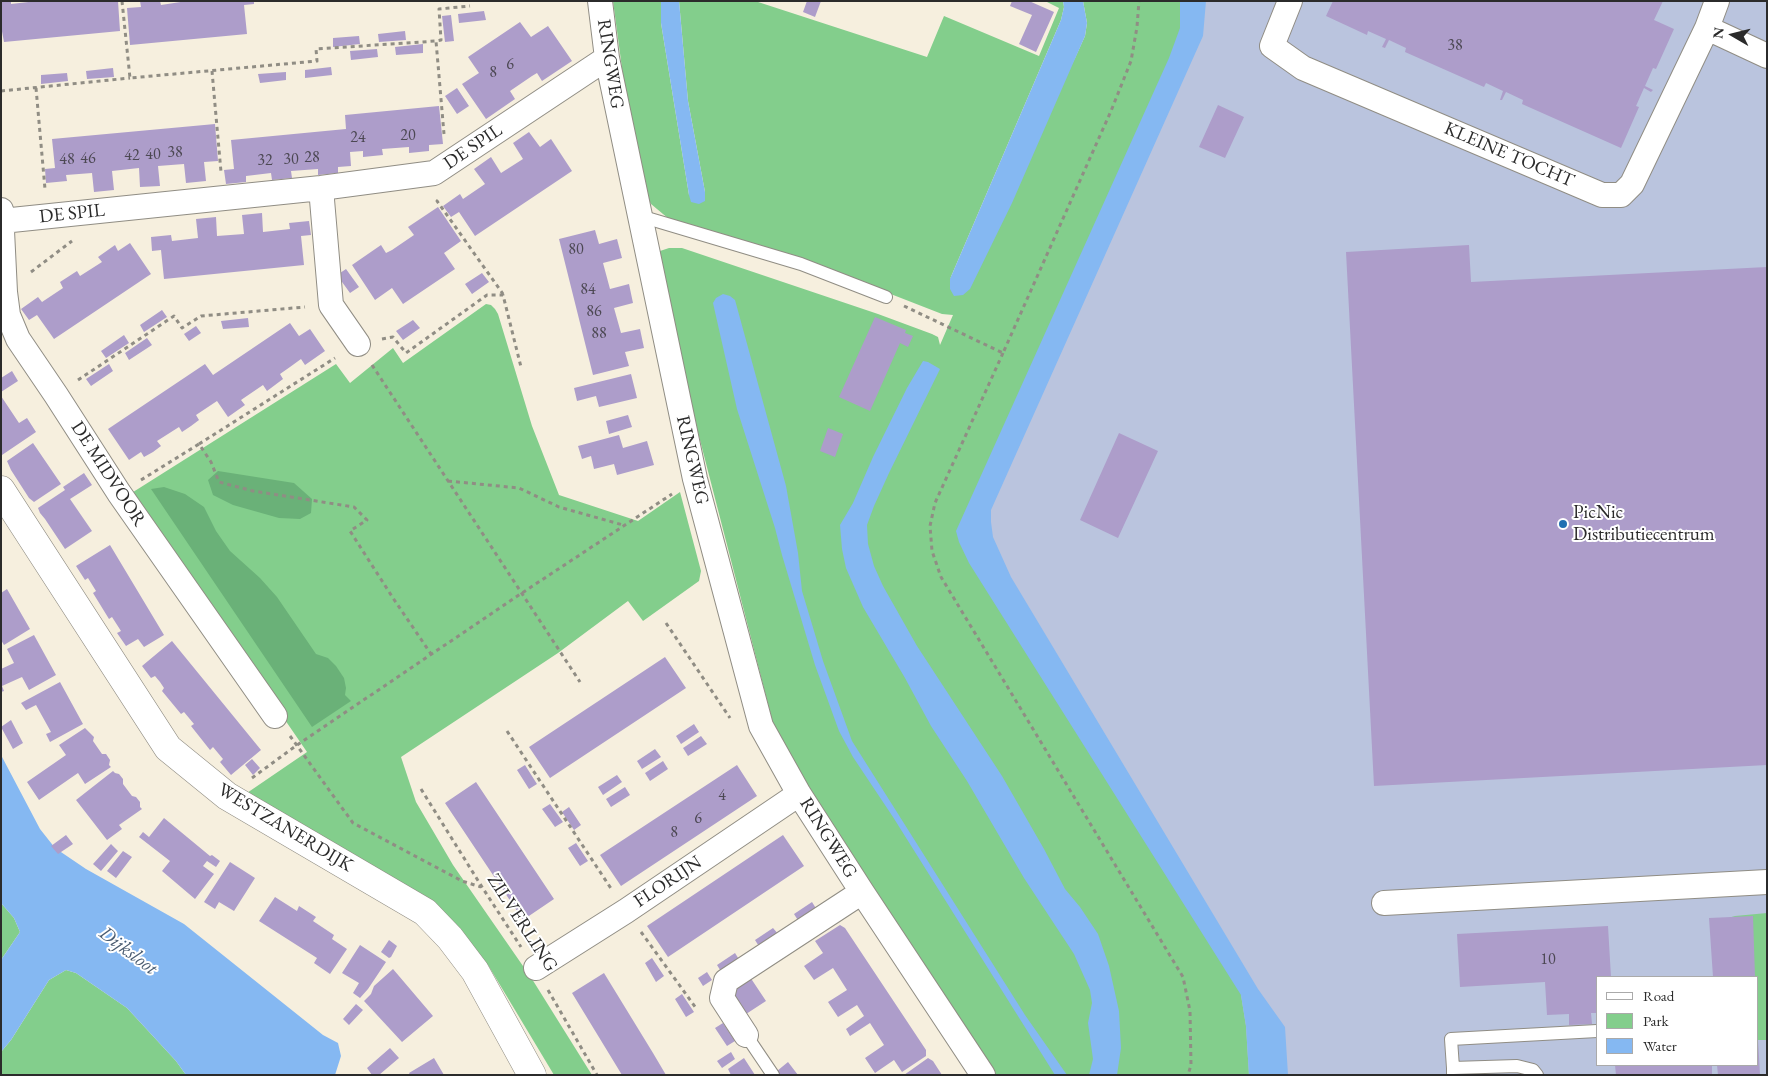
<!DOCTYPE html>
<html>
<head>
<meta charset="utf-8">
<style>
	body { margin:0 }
	#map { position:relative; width:1768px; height:1076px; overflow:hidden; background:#f6efde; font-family:"EB Garamond",serif }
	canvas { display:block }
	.frame { position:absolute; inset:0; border:2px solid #2b2b2b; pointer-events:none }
	.legend { position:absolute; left:1596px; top:976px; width:162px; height:90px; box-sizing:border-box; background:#fff; border:1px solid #aaa; margin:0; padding:6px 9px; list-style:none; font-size:15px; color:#2b2b2b }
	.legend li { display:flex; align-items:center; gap:10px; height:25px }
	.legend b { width:25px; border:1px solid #aaa }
	.north { position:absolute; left:1708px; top:10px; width:50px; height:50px; -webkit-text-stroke:4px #fff; paint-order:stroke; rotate:278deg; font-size:14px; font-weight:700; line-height:20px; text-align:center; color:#2b2b2b }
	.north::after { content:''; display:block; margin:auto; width:18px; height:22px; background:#2b2b2b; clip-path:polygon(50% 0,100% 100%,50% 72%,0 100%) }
</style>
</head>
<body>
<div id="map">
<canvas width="1768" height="1076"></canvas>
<div class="frame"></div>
<ul class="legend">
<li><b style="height:6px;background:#fff"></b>Road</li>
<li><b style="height:14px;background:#83ce8c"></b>Park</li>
<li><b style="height:14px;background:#85b8f2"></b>Water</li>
</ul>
<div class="north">N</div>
</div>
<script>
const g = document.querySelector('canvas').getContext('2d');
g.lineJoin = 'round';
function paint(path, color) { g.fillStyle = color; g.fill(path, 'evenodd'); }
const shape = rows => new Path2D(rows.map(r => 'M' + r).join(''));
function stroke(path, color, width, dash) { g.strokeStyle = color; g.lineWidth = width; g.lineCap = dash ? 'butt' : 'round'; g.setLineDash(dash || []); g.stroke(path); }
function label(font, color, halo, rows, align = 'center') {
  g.font = font + ' "EB Garamond",serif'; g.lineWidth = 4; g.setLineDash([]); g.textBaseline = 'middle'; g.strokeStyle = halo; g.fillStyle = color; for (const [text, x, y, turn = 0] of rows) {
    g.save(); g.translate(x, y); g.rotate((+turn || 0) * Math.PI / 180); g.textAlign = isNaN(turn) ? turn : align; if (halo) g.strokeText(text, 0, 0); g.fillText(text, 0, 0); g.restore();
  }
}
const industrial = shape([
	[1120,1,1767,1,1767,1075,1250,1075,905,554],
	[1597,977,1757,977,1757,1065,1597,1065]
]);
const green = shape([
	[613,1,661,1,661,23,689,195,705,192,688,101,679,1,755,1,927,57,944,16,1039,56,1059,8,1045,1,1063,1,1064,7,1061,20,950,279,1075,58,1085,36,1087,23,1083,1,1192,1,1197,16,971,538,1252,990,1241,995,1246,1026,1249,1075,994,1075,824,821,776,735,659,281,655,256,660,251,669,248,682,248,878,314,932,334,938,337,940,345,953,315,942,314,806,261,669,219,651,204,637,180],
	[486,304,491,305,495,309,498,314,532,426,559,495,638,521,680,492,701,571,699,581,643,621,628,601,558,653,401,757,416,802,453,865,532,979,592,1075,554,1075,488,965,462,940,244,795,307,752,130,494,336,364,350,383,393,348,403,363],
	[1,903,14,918,20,932,1,960],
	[1767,913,1767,1040,1757,1040,1757,977,1734,977,1728,918,1735,916],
	[66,970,76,973,127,1008,176,1061,186,1075,1,1075,1,1052,11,1040,49,980]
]);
const forest = shape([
	[218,471,294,483,312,499,311,513,300,519,279,518,233,505,213,495,208,480],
	[164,487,185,494,204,507,216,531,230,551,260,578,277,597,316,654,328,658,336,666,344,678,346,688,345,695,351,701,312,727,151,489]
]);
const water = shape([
	[661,1,679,1,688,101,705,192,705,201,699,204,691,202,689,195,661,23],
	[1063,1,1083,1,1087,23,1085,36,1012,203,970,289,963,295,954,296,950,289,950,279,1061,20,1064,7],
	[1180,1,1206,1,1203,36,991,510,991,522,993,537,1011,577,1258,989,1285,1027,1288,1075,1249,1075,1246,1026,1241,995,969,563,959,542,956,531,1169,58,1180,28],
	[723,294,730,296,735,300,786,486,798,553,802,591,823,661,852,741,1025,1015,1067,1075,1055,1075,893,817,853,757,839,731,815,665,782,555,775,528,737,409,713,303,716,298],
	[923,361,928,362,940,369,889,473,874,506,867,525,868,544,874,566,883,586,917,646,1002,776,1044,849,1065,889,1080,907,1098,934,1109,966,1119,1011,1121,1048,1117,1075,1089,1075,1093,1059,1088,1023,1092,1003,1090,990,1074,954,1024,878,967,781,931,726,905,678,863,607,846,568,842,549,840,525,853,503,873,457,907,388],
	[1,755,40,829,55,848,86,869,184,924,323,1035,338,1043,341,1056,335,1075,186,1075,176,1061,127,1008,76,973,66,970,49,980,11,1040,1,1052,1,960,20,932,14,918,1,903]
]);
const building = shape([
	[1,1,11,1,11,4,37,1,118,1,120,31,4,42,1,26],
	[140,1,160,1,161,5,187,1,254,1,254,4,244,5,247,34,130,45,127,8,141,7],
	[807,1,821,1,815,17,803,12],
	[1012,1,1029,1,1054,12,1036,52,1019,44,1032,15,1010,6],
	[1333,1,1663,1,1654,20,1674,29,1656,69,1653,68,1645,86,1653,90,1651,92,1644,88,1636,106,1639,107,1621,148,1522,104,1523,100,1506,92,1502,100,1500,100,1503,91,1486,83,1484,87,1405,52,1406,48,1389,40,1385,48,1382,47,1386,39,1368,31,1367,35,1326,16],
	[484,11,486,20,459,23,458,14],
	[451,15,454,41,445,42,442,16],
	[520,22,531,37,548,26,572,61,542,81,537,73,532,76,510,91,515,99,486,119,462,84,479,73,468,57],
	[405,31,406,40,379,42,378,34],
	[359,36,360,44,333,47,333,38],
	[423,44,423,53,396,55,395,47],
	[377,49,378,57,351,60,350,51],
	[331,67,332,75,305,78,305,70],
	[113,68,114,77,87,79,86,71],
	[286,72,286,80,260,83,258,74],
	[67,73,68,81,41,84,41,75],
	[457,88,469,106,457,114,445,96],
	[1218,105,1244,117,1225,158,1199,147],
	[439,106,443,144,429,145,429,151,409,153,409,147,382,149,383,155,363,157,363,151,350,152,351,166,338,167,338,173,318,175,318,169,291,171,292,178,272,180,271,173,246,176,246,182,226,184,224,170,234,169,231,140,346,129,345,115],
	[215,124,218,161,204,162,206,181,186,183,184,164,158,166,160,186,140,187,139,168,112,171,114,190,94,192,92,173,66,175,67,181,46,183,45,169,55,168,52,139],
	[529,132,540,147,551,139,572,171,475,236,459,212,451,217,443,206,460,194,463,199,485,184,474,169,491,157,501,173,523,159,513,143],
	[438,207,461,241,444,253,455,269,403,304,392,288,375,300,352,265,381,245,386,253,392,250,414,235,408,227],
	[262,213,263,232,290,229,289,223,309,221,311,235,301,236,304,265,164,279,161,250,152,251,151,237,171,235,172,241,198,238,196,219,216,217,217,236,244,234,242,215],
	[595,230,599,244,617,239,622,258,603,263,610,289,629,284,633,303,614,308,621,333,640,329,644,348,625,352,629,366,593,375,559,239],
	[130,243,151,274,54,339,37,315,29,320,21,309,38,297,42,302,63,288,60,282,77,271,80,276,102,262,98,257,115,245,118,251],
	[1469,245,1471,282,1767,267,1767,765,1374,786,1346,252],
	[346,269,359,287,350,293,337,275],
	[482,273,489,282,472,294,465,284],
	[162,310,167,317,144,332,140,325],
	[875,317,906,330,905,333,913,336,908,347,900,343,870,411,839,397],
	[248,318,249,327,223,329,221,321],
	[413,320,420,328,403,340,396,331],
	[290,323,299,336,310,329,325,351,305,365,301,359,290,367,280,374,283,379,267,391,263,385,241,400,245,405,228,417,217,401,196,415,199,420,191,426,182,432,179,427,157,441,161,446,153,452,144,457,141,452,129,460,108,429,205,364,213,375],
	[196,326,201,333,189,341,184,334],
	[124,335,129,343,106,358,101,351],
	[147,338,152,345,129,360,125,353],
	[109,364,113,371,91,386,86,379],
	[12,371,18,381,1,392,1,378],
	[631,374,637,398,599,407,596,396,577,401,574,388],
	[1,396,19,423,27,418,36,432,2,455],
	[628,415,632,427,609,434,606,421],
	[828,428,843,434,835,457,820,451],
	[1119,433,1158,451,1118,538,1080,520],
	[619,435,623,448,647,441,654,465,617,475,614,464,594,469,591,456,582,459,578,446],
	[33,443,61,484,34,502,29,498,11,470,7,461],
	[84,473,92,485,70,499,92,531,65,549,45,519,40,513,38,508,65,490,63,487],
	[110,545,164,635,144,647,138,639,126,646,117,633,121,631,112,617,109,619,93,593,96,591,88,578,85,580,76,566],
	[7,589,30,629,4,645,1,640,1,593],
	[34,635,56,675,29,690,22,677,2,686,4,691,1,692,1,669,14,663,7,649],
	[172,641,261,750,231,775,220,762,223,759,213,747,210,750,191,726,194,724,184,712,181,714,162,691,164,688,160,682,155,676,151,678,142,666],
	[665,657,686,688,550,778,529,747],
	[60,682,83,724,50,742,46,734,51,732,36,705,26,710,21,703],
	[11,720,23,743,13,749,1,727],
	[694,724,699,732,681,744,676,736],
	[85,728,94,737,93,741,102,754,106,754,110,760,109,765,111,767,85,784,78,773,39,800,27,782,66,755,59,745],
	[701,736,707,744,688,756,683,748],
	[655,749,661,757,642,769,637,761],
	[252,759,260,768,253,775,245,765],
	[663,761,668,769,650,781,645,773],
	[525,765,537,784,529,789,517,770],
	[737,765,757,796,621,886,600,855],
	[113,771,115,773,119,774,123,779,123,784,132,796,136,797,140,802,140,807,142,809,119,825,122,829,107,840,76,800],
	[617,775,622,782,603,795,598,787],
	[476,782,554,899,523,920,445,803],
	[625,787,630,795,611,807,606,799],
	[550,804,563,822,555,827,542,809],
	[569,807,581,825,574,830,562,812],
	[164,818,210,856,212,855,220,861,216,867,207,861,203,866,214,874,195,899,162,871,170,861,139,837,143,832,149,837],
	[66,835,73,844,58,854,51,846],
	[783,835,804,866,668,957,647,926],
	[576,843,588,861,580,866,568,848],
	[111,844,118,851,101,871,93,864],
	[123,851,132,857,116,878,107,871],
	[230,862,255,878,234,911,219,902,215,909,204,902],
	[275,897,297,911,299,906,316,917,313,921,334,935,332,939,347,949,330,974,314,963,317,958,259,921],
	[812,902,817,910,799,922,794,914],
	[1753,916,1755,977,1713,977,1709,918],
	[840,925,845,928,926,1050,926,1056,902,1072,894,1060,875,1073,865,1058,884,1045,870,1023,850,1036,846,1029,864,1016,857,1005,838,1017,828,1002,847,990,833,968,814,980,804,966,823,953,815,941],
	[1608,926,1611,977,1597,977,1597,1013,1591,1013,1592,1024,1569,1025,1569,1014,1547,1015,1545,982,1460,987,1457,934],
	[773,928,779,935,760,948,755,940],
	[389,940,397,946,391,957,389,958,381,952],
	[360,945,386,962,368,989,360,998,353,993,359,983,342,973],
	[735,953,740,961,722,973,717,965],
	[652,958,664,976,656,982,645,963],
	[393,969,433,1016,402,1042,364,1001,371,994,374,986],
	[707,972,712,980,703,986,698,978],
	[604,973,653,1053,666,1075,622,1075,572,993],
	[750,977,766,1001,743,1016,727,992],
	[682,994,694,1012,686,1017,675,999],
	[356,1004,363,1010,349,1025,343,1019],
	[723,1023,735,1041,727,1046,715,1028],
	[1757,1039,1758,1039,1760,1075,1718,1075,1717,1065,1757,1065],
	[390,1048,399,1058,379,1075,372,1075,367,1068],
	[731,1052,735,1059,722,1068,717,1061],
	[434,1058,444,1075,410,1075,409,1073],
	[744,1058,755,1075,731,1075,728,1069],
	[928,1058,933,1061,942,1075,904,1075],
	[788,1062,798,1075,780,1075,777,1071],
	[1615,1065,1712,1065,1712,1075,1616,1075]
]);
const path = shape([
	[122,1,130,78,317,61,316,49,436,41],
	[212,71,221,172],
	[36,88,45,189],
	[1,91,130,78],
	[444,134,436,41,441,40,439,9,470,6],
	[438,200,437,201,503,294],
	[31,272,72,241],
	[904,306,1003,353,1111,111,1131,61,1137,27,1139,1],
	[382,339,393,337,406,353,487,295,503,295,521,367],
	[1003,353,935,503,930,526,932,551,941,577,1183,977,1190,1011,1191,1065,1188,1075],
	[372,365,580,682],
	[78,380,174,316,182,328,201,316,305,307],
	[199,444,335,358],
	[141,480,199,444,211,462,219,482,253,491,354,507,367,520,350,531,393,598,431,654],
	[448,481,519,488,559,507,623,525],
	[666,623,730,718],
	[507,731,612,890],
	[290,736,353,823,462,881,481,887],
	[252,778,297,745,522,593,672,494],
	[421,789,482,887,521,947],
	[641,932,696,1008],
	[548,990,597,1075]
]);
const service = shape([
	[640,216,801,264,886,297],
	[746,1035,773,1075],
	[1453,1068,1451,1039,1597,1031],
	[1453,1075,1453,1068,1517,1066,1533,1070,1537,1075]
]);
const minor = shape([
	[600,1,607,58,695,479,761,726,799,794,862,892,983,1075],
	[1290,1,1272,46,1303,68,1602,195,1621,195,1632,184,1707,28,1717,1],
	[1707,28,1767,56],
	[321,188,331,305,358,344],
	[1,210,5,292,8,315,18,339,56,395,119,493,275,716],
	[2,221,321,188,434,173,607,58],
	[1384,903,1767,882],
	[536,968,626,911,799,794],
	[746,1035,722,998,726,981,862,892]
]);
const tertiary = shape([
	[1,490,168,748,227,796,425,912,450,938,475,971,532,1075]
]);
const markers = [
	[1563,524,5,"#1f6fb2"]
];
const numberNames = [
	["38",1455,46],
	["6",510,65],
	["8",493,73],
	["20",408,136],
	["24",358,138],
	["38",175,153],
	["40",153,155],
	["42",132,156],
	["28",312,158],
	["46",88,159],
	["48",67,160],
	["30",291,160],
	["32",265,161],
	["80",576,250],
	["84",588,290],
	["86",594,312],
	["88",599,334],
	["4",722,796],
	["6",698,819],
	["8",674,833],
	["10",1548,960]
];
const streetNames = [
	["RINGWEG",610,64,81],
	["DE SPIL",473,147,-34],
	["KLEINE TOCHT",1509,155,23],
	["DE SPIL",72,214,-6],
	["RINGWEG",692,460,77],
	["DE MIDVOOR",108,474,57],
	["WESTZANERDIJK",285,828,31],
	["RINGWEG",828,838,58],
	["FLORIJN",668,882,-34],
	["ZILVERLING",522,923,57]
];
const poiNames = [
	["PicNic",1573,513],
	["Distributiecentrum",1573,535]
];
const waterNames = [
	["Dijksloot",128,951,37]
];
paint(industrial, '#bac4de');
paint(green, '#83ce8c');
paint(forest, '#6ab178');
paint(water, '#85b8f2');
paint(building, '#ad9dca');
stroke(service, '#908d84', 14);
stroke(minor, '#908d84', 26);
stroke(tertiary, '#908d84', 29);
stroke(path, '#908d84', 3, [4, 4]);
stroke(service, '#fff', 12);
stroke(minor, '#fff', 24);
stroke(tertiary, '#fff', 28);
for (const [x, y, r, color] of markers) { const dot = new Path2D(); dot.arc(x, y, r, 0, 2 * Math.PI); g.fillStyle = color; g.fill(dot); stroke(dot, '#fff', 2); }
label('16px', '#4c4853', null, numberNames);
label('19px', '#2b2b2b', '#fff', streetNames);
label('19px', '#2b2b2b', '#fff', poiNames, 'left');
label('italic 20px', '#4a5c71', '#fff', waterNames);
</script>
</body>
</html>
